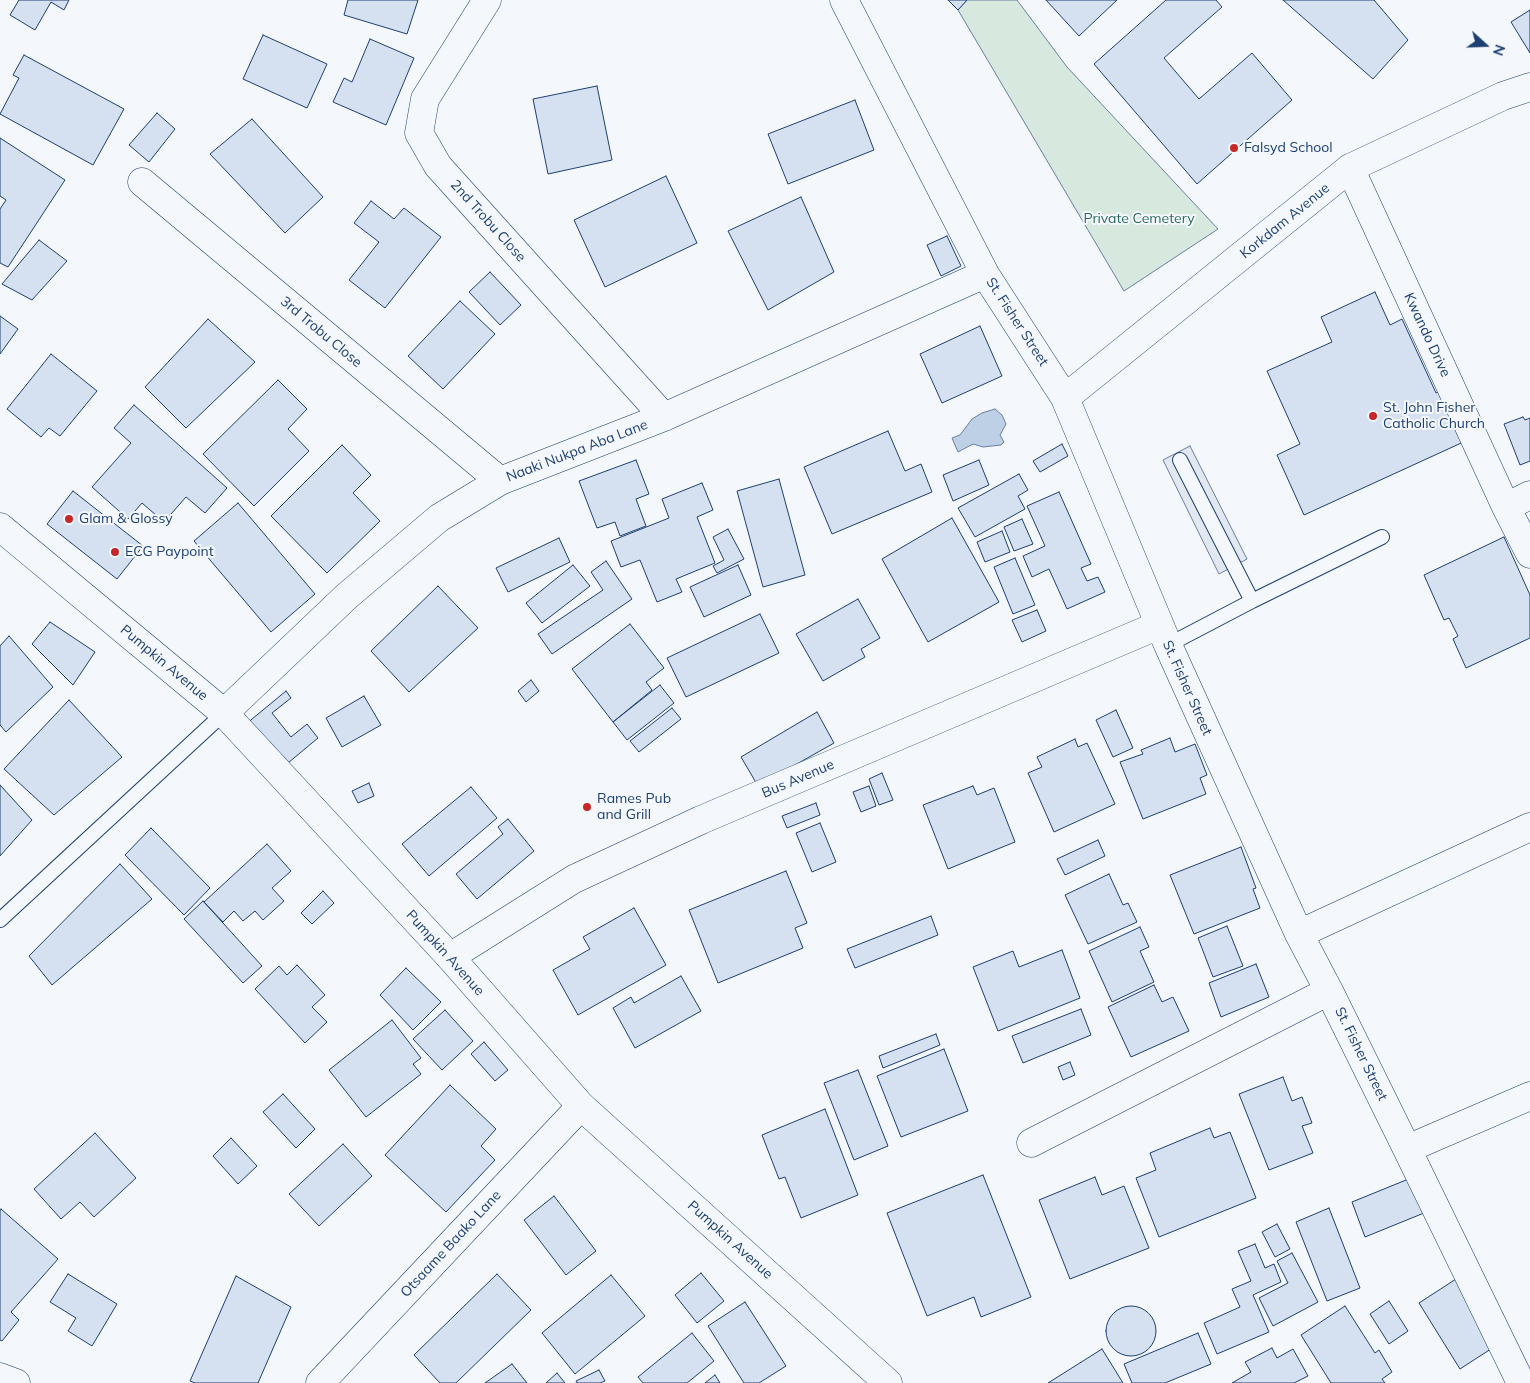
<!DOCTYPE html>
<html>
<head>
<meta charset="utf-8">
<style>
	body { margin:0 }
	#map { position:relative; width:1530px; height:1383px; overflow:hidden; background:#f4f7fb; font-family:Mulish,sans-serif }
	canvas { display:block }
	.north { position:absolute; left:1460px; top:20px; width:50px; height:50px; -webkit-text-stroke:4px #f4f7fb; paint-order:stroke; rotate:110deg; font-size:14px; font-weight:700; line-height:20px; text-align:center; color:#1d3f73 }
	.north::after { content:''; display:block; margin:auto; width:18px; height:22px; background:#1d3f73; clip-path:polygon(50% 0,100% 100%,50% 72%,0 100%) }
</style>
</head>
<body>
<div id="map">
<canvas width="1530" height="1383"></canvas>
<div class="north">N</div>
</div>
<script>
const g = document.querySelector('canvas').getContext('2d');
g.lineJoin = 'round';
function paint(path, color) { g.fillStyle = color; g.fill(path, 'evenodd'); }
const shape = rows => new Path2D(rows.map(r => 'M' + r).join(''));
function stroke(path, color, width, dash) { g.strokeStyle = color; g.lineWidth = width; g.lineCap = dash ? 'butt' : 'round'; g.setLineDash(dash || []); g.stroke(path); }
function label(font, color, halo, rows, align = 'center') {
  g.font = font + ' Mulish,sans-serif'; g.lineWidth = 4; g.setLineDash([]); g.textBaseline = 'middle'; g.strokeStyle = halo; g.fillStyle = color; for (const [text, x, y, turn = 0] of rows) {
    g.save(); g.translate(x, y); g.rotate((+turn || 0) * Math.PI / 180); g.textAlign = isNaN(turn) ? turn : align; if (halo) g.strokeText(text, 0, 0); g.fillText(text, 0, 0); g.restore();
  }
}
const green = shape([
	[967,0,1017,0,1067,67,1218,229,1124,291,958,10,967,0]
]);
const parking = shape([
	[1190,446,1247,559,1219,574,1163,460,1190,446]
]);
const water = shape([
	[995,409,1002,415,1006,424,1000,435,1004,442,1001,445,983,447,973,444,958,452,952,438,960,435,972,419,982,413,995,409]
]);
const building = shape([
	[19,0,69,0,64,10,51,2,35,30,10,15,19,0],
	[348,0,418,0,407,34,344,15,348,0],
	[948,0,967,0,958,10,948,0],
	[1046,0,1117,0,1079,36,1046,0],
	[1166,0,1216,0,1222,7,1164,58,1199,99,1252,53,1292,100,1197,184,1094,64,1166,0],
	[1283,0,1374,0,1408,40,1373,79,1283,0],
	[1530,10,1530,53,1511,22,1530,10],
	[263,35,327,64,307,108,243,79,263,35],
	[370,39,414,58,386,125,333,102,344,78,352,82,370,39],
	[24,55,124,109,93,165,0,114,19,78,13,75,24,55],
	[597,86,612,160,548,174,533,99,597,86],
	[855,100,874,150,788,184,768,134,855,100],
	[157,113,175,129,149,162,129,145,157,113],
	[252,119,323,197,285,233,210,154,252,119],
	[0,138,65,180,8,267,0,263,0,209,6,200,0,196,0,138],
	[666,176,697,243,605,287,574,220,666,176],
	[801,197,834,272,768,310,728,231,801,197],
	[371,201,394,219,404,208,441,237,385,308,349,280,379,242,354,223,371,201],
	[947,236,961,266,941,276,927,245,947,236],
	[39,240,67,261,32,300,2,284,39,240],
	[490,272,521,305,500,325,469,292,490,272],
	[1375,292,1390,325,1402,319,1436,393,1447,388,1470,439,1304,515,1277,455,1300,444,1267,371,1332,342,1321,317,1375,292],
	[460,301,495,334,443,389,408,356,460,301],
	[0,316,18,329,0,354,0,316],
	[208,319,255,362,186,428,145,387,208,319],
	[980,326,1002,376,942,403,920,354,980,326],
	[51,354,97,391,60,436,49,428,41,437,7,409,51,354],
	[278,380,307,409,288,429,309,451,254,506,203,454,278,380],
	[134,405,227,488,205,513,186,497,164,522,142,503,128,519,92,487,131,443,114,428,134,405],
	[1523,417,1525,420,1530,418,1530,461,1520,465,1504,424,1523,417],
	[888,431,905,471,921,464,932,492,832,534,804,467,888,431],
	[1062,444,1068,456,1040,472,1033,461,1062,444],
	[342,445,371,475,353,493,380,521,327,573,271,516,342,445],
	[636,460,649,494,636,499,646,526,620,536,615,522,597,528,579,481,636,460],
	[979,460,989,485,953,501,943,475,979,460],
	[1019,474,1028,490,1018,496,1025,509,975,537,958,508,1019,474],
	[779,479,805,575,763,587,737,491,779,479],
	[702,483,713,510,697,517,715,563,676,579,682,592,657,602,640,560,621,567,611,541,669,518,662,499,702,483],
	[73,491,143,546,117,579,47,524,73,491],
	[1059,492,1091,564,1081,568,1087,581,1098,577,1105,592,1067,609,1049,569,1032,577,1023,556,1045,546,1027,506,1059,492],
	[238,503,315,594,271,632,194,541,238,503],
	[952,518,999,602,928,642,882,559,952,518],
	[1022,519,1033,544,1014,551,1004,527,1022,519],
	[728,529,744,559,717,573,713,566,724,560,713,537,728,529],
	[1002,531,1010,552,985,562,977,542,1002,531],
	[1504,537,1530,595,1530,638,1466,668,1453,639,1458,636,1449,618,1444,620,1424,575,1504,537],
	[559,538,570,562,508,592,496,568,559,538],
	[1015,558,1035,605,1013,614,994,567,1015,558],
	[606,561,632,599,552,654,538,634,603,590,591,572,606,561],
	[573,565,590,586,542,623,526,603,573,565],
	[738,565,751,595,704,617,690,587,738,565],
	[438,586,478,628,409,692,371,651,438,586],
	[858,599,880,638,861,649,865,657,823,681,796,634,858,599],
	[1037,610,1046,631,1022,642,1012,620,1037,610],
	[760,614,779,653,686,697,667,658,760,614],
	[50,622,95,652,73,685,32,644,50,622],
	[630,624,664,668,646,682,652,690,613,722,572,669,630,624],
	[9,636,53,687,6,732,0,725,0,646,9,636],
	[531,680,539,691,526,702,518,691,531,680],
	[660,685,674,703,627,740,613,722,660,685],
	[286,691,291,698,272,713,291,737,307,724,318,738,282,768,246,724,286,691],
	[364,696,381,725,342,747,326,718,364,696],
	[69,700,122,757,54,815,4,769,69,700],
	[672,708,681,719,639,752,630,741,672,708],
	[1116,710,1133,748,1113,757,1096,720,1116,710],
	[817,712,834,743,758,786,741,757,817,712],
	[1170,738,1175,752,1195,744,1207,775,1200,778,1206,794,1143,819,1120,762,1143,754,1141,750,1170,738],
	[1075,739,1078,747,1087,743,1115,804,1054,832,1028,773,1042,767,1037,757,1075,739],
	[882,773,893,800,879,805,869,779,882,773],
	[369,783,374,796,358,803,352,791,369,783],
	[0,785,32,820,0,856,0,785],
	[869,786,876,806,861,812,853,792,869,786],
	[973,786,977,795,994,788,1015,842,948,869,923,805,973,786],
	[471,787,497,818,429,876,402,844,471,787],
	[816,803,820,815,787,828,782,816,816,803],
	[508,819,534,851,477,899,456,874,503,834,498,827,508,819],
	[820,823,836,862,812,872,796,833,820,823],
	[151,828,210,888,184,915,125,855,151,828],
	[1098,840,1105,856,1065,875,1057,859,1098,840],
	[267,844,291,871,272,888,284,901,263,920,255,911,243,921,234,911,223,922,204,902,267,844],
	[1241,847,1256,888,1253,889,1260,908,1194,934,1170,875,1241,847],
	[120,864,152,899,52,985,29,956,120,864],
	[786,871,807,923,795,928,803,948,718,983,689,910,786,871],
	[1109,874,1123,905,1128,903,1137,922,1088,944,1065,895,1109,874],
	[323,891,334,903,312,924,301,913,323,891],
	[203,901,262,966,243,983,184,919,203,901],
	[634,908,666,965,578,1015,553,970,590,949,583,937,634,908],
	[931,916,938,935,855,968,847,949,931,916],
	[1227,926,1243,966,1213,977,1198,938,1227,926],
	[1140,927,1149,947,1140,951,1154,982,1112,1002,1089,951,1140,927],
	[1062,950,1080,998,998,1031,973,967,1013,951,1019,967,1062,950],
	[1256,964,1269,997,1221,1017,1209,983,1256,964],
	[297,965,325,995,312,1007,327,1022,305,1043,255,989,279,966,287,975,297,965],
	[406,968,441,1002,413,1030,380,995,406,968],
	[681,976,701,1011,635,1048,613,1008,631,997,634,1003,681,976],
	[1154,985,1162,1002,1173,997,1189,1031,1131,1057,1108,1007,1154,985],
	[1081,1009,1091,1035,1023,1063,1012,1036,1081,1009],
	[445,1010,473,1041,442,1070,413,1039,445,1010],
	[392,1020,421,1058,413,1064,421,1074,366,1117,329,1070,392,1020],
	[936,1034,940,1045,883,1068,879,1056,936,1034],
	[484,1042,508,1070,495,1081,471,1054,484,1042],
	[944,1049,968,1111,901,1137,877,1076,944,1049],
	[1070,1062,1075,1075,1063,1080,1058,1067,1070,1062],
	[858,1070,888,1146,854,1160,824,1083,858,1070],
	[1283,1077,1292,1101,1302,1097,1312,1123,1302,1126,1313,1153,1269,1170,1239,1094,1283,1077],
	[450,1085,496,1129,481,1146,495,1160,446,1212,385,1155,450,1085],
	[283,1094,315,1129,296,1148,263,1112,283,1094],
	[825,1109,858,1195,801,1218,785,1177,779,1179,762,1135,825,1109],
	[1210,1128,1214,1138,1230,1132,1256,1198,1159,1237,1136,1178,1156,1170,1150,1153,1210,1128],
	[95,1133,136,1178,94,1217,80,1202,61,1219,34,1189,95,1133],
	[231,1138,257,1166,238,1184,213,1156,231,1138],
	[343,1144,372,1176,319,1226,289,1194,343,1144],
	[983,1175,1031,1297,981,1317,974,1297,927,1316,887,1213,983,1175],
	[1095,1177,1102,1195,1124,1186,1149,1248,1070,1279,1039,1200,1095,1177],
	[1411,1178,1424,1213,1365,1237,1352,1202,1411,1178],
	[554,1196,596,1251,566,1275,524,1220,554,1196],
	[1329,1208,1360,1288,1327,1301,1296,1222,1329,1208],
	[1,1209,58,1259,11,1312,19,1320,2,1341,0,1340,0,1211,1,1209],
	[1277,1224,1290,1249,1275,1257,1262,1232,1277,1224],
	[1255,1244,1265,1268,1274,1264,1281,1282,1253,1295,1269,1332,1217,1354,1204,1323,1240,1307,1232,1289,1251,1281,1238,1251,1255,1244],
	[1292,1253,1318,1302,1273,1326,1259,1298,1288,1283,1277,1261,1292,1253],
	[701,1273,724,1301,697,1323,675,1295,701,1273],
	[68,1274,117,1304,92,1346,68,1331,76,1318,50,1302,68,1274],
	[497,1274,531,1310,456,1383,440,1383,414,1355,497,1274],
	[611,1275,645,1316,575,1374,542,1333,611,1275],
	[236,1276,291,1307,258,1383,195,1383,190,1381,236,1276],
	[1456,1279,1497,1345,1460,1369,1419,1303,1456,1279],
	[1389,1301,1408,1331,1389,1344,1370,1314,1389,1301],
	[745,1302,786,1366,759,1383,744,1383,708,1326,745,1302],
	[1345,1306,1375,1353,1379,1350,1392,1372,1382,1379,1385,1383,1331,1383,1301,1335,1345,1306],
	'1106 1331a25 25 0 1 1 50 0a25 25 0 1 1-50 0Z',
	[692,1333,714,1361,687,1383,643,1383,638,1377,692,1333],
	[1198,1333,1211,1364,1165,1383,1132,1383,1124,1364,1198,1333],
	[1272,1348,1277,1358,1293,1349,1308,1376,1294,1383,1232,1383,1251,1372,1245,1362,1272,1348],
	[1102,1349,1123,1383,1048,1383,1102,1349],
	[512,1364,527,1383,485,1383,512,1364],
	[599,1370,605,1381,600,1383,577,1383,576,1381,599,1370],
	[557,1373,565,1383,546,1383,557,1373],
	[715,1375,720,1383,705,1383,715,1375]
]);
const lane = shape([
	[1180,460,1252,601],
	[1168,645,1252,601,1382,537],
	[0,920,224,713]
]);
const street = shape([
	[487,0,425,99,419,133,438,166,664,417],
	[844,0,985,274,1065,398,1168,645,1299,934,1329,991,1407,1149,1521,1383],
	[1350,168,1506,507,1530,554],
	[142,182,500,481],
	[1065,398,1350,168,1503,96,1530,87],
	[1506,507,1530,495],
	[224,713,347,596,439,518,500,481,664,417,985,274],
	[1299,934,1530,827],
	[450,957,574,879,701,820,1159,625],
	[1031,1143,1329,991],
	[1407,1149,1530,1096],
	[0,1377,16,1383],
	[320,1383,581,1106]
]);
const secondary = shape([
	[0,527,224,713,450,957,581,1106,888,1383]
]);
const markers = [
	[1234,148,5,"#c62828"],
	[1373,416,5,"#c62828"],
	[69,519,5,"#c62828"],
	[115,552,5,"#c62828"],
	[587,807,5,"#c62828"]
];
const poiNames = [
	["Falsyd School",1244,148],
	["St. John Fisher",1383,408],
	["Catholic Church",1383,424],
	["Glam & Glossy",79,519],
	["ECG Paypoint",125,552],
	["Rames Pub",597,799],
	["and Grill",597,815]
];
const parkNames = [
	["Private Cemetery",1139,219]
];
const streetNames = [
	["2nd Trobu Close",488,221,48],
	["Korkdam Avenue",1285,221,-39],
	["St. Fisher Street",1017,322,57],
	["3rd Trobu Close",321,332,40],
	["Kwando Drive",1427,335,65],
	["Naaki Nukpa Aba Lane",577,451,-21],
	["Pumpkin Avenue",164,663,40],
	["St. Fisher Street",1187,688,66],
	["Bus Avenue",798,779,-23],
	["Pumpkin Avenue",445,953,48],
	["St. Fisher Street",1361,1054,64],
	["Pumpkin Avenue",730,1240,42],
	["Otsaame Baako Lane",451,1244,-47]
];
paint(green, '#d7e8df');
stroke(green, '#687fa3', 1);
paint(parking, '#e3e8f0');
stroke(parking, '#687fa3', 1);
paint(water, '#bed0e5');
stroke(water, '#687fa3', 1);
paint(building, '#d5e0f0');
stroke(building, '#1d3f73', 1);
stroke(lane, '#1d3f73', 16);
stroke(street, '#1d3f73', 29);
stroke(secondary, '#1d3f73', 29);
stroke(lane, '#f4f7fb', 14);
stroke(street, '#f4f7fb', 28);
stroke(secondary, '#f4f7fb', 28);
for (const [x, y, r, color] of markers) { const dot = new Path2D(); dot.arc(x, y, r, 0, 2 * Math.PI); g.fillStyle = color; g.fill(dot); stroke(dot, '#f4f7fb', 2); }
label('14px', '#1d3f73', '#f4f7fb', poiNames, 'left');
label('14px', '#2c6c60', '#f4f7fb', parkNames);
label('14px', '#1d3f73', '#f4f7fb', streetNames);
</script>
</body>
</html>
